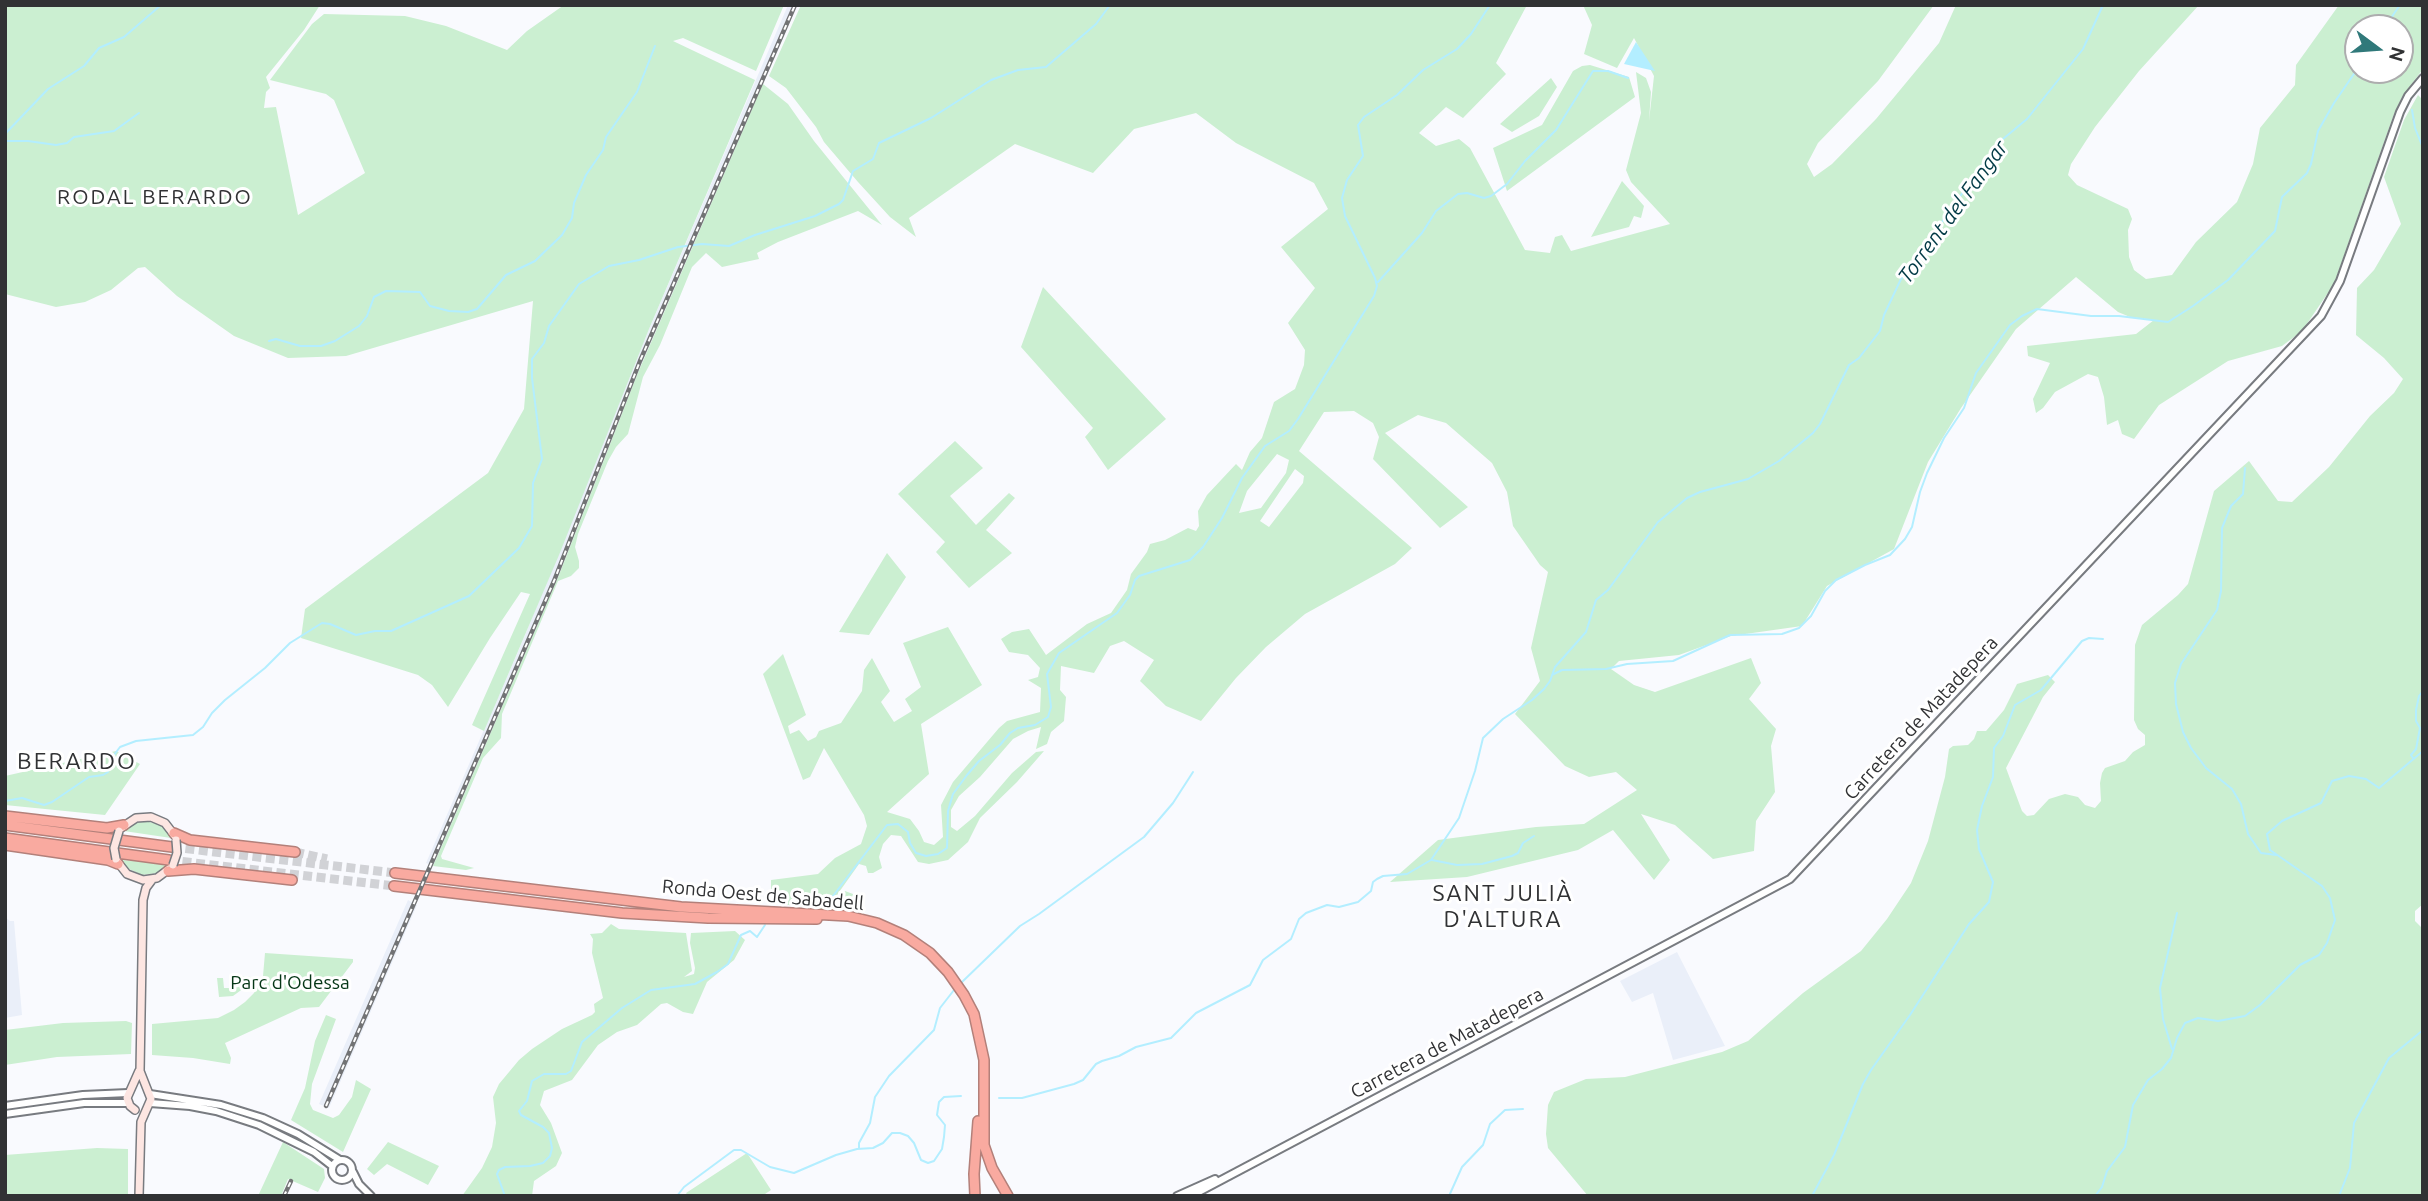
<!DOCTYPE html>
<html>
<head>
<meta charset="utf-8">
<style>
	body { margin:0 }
	#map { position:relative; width:2428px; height:1201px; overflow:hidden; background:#f9fafe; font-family:Ubuntu,sans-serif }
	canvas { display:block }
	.frame { position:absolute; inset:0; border:7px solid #313234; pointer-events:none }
	.north { position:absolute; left:2344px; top:14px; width:70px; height:70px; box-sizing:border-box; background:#fff; border:2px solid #adadae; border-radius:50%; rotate:106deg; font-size:19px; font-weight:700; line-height:28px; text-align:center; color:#313234 }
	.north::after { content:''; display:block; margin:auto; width:24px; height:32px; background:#30797a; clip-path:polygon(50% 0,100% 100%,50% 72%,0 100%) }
</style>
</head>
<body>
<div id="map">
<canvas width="2428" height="1201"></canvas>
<div class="frame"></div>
<div class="north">N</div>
</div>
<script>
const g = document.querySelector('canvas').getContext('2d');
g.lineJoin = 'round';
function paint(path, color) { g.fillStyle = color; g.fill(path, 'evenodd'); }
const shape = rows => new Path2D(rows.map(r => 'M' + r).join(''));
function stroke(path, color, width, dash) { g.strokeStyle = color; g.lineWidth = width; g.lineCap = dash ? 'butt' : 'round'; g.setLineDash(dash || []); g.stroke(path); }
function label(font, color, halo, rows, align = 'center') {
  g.font = font + ' Ubuntu,sans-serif'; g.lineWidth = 6; g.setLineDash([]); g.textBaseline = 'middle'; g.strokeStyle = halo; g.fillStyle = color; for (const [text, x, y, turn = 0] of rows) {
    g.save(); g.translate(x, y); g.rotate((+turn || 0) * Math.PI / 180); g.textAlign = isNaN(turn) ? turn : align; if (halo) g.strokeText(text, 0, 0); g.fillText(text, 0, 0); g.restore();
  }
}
const built = shape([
	[788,5,797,5,637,375,559,575,433,866,426,863,523,640,649,329],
	[408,900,417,905,329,1108,319,1104],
	[5,917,10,921,14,921,22,1015,5,1018],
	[1677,952,1725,1046,1673,1060,1653,993,1632,1002,1620,981]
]);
const green = shape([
	[5,5,320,5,304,30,266,77,270,88,266,92,264,108,276,107,298,215,365,173,334,100,326,94,270,80,312,24,324,14,405,16,446,26,507,50,527,31,564,5,784,5,756,71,683,38,673,41,755,80,649,329,559,555,484,731,472,725,530,594,521,592,490,638,448,707,432,685,418,675,301,638,305,609,488,473,524,409,533,301,346,356,288,358,234,336,177,296,145,267,138,268,111,290,85,302,56,307,5,294],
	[801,5,1527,5,1496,63,1506,74,1463,118,1446,107,1419,133,1436,146,1459,139,1470,148,1525,250,1550,253,1555,237,1562,235,1571,251,1670,224,1631,182,1626,170,1641,113,1636,72,1646,78,1651,92,1649,121,1654,76,1634,38,1617,68,1584,54,1592,25,1583,5,1934,5,1878,81,1818,143,1807,164,1814,177,1832,164,1876,119,1939,43,1956,5,2199,5,2139,71,2095,127,2071,164,2068,175,2077,185,2128,209,2132,219,2128,230,2129,257,2134,270,2146,279,2172,275,2196,242,2237,202,2253,164,2260,128,2295,85,2296,65,2339,5,2423,5,2423,69,2402,97,2394,114,2334,284,2302,331,2282,346,2228,361,2159,405,2134,439,2122,434,2118,420,2107,425,2104,397,2098,377,2088,374,2055,392,2043,408,2036,413,2033,399,2050,363,2028,356,2027,346,2136,334,2154,320,2130,317,2118,312,2076,277,2016,329,1961,408,1928,462,1894,549,1827,586,1802,626,1731,636,1679,655,1619,661,1611,669,1634,685,1655,692,1751,658,1761,683,1749,699,1776,729,1771,746,1775,792,1756,821,1754,851,1713,859,1675,825,1641,814,1670,860,1654,880,1613,830,1578,850,1467,877,1390,882,1438,840,1536,827,1584,824,1637,790,1616,772,1589,777,1565,766,1515,714,1540,681,1531,648,1548,572,1540,565,1513,526,1507,492,1492,463,1446,423,1418,415,1385,433,1468,507,1440,528,1373,459,1379,437,1373,423,1354,411,1324,412,1299,451,1412,548,1395,564,1305,614,1266,647,1236,678,1201,721,1166,706,1140,681,1154,660,1124,641,1110,646,1094,673,1061,666,1060,690,1066,697,1064,721,1051,732,1047,744,1036,749,1041,727,1028,731,1013,739,980,777,959,796,951,810,951,827,957,831,975,816,1012,773,1036,752,1044,751,1017,782,980,818,968,842,948,860,929,864,918,862,901,836,891,835,883,844,879,857,882,868,873,873,868,873,866,866,859,864,837,895,845,891,853,894,850,903,835,911,773,903,771,898,771,880,818,874,835,858,861,844,867,826,864,815,824,748,810,777,803,780,763,674,783,654,806,715,788,726,790,734,799,730,808,741,816,737,819,731,841,723,862,691,864,670,872,658,890,691,881,702,894,722,912,711,905,699,921,687,903,643,948,627,982,685,921,724,929,774,887,812,910,819,919,831,924,842,934,845,943,837,941,805,953,782,999,728,1007,721,1040,712,1041,688,1028,680,1038,677,1040,668,1028,655,1009,652,1001,639,1012,632,1029,629,1046,655,1087,624,1111,613,1127,590,1131,574,1147,552,1150,544,1165,540,1188,528,1196,531,1199,526,1198,511,1207,495,1236,464,1242,470,1250,452,1262,438,1274,402,1295,389,1304,365,1305,350,1288,323,1315,288,1281,247,1328,209,1314,183,1236,143,1196,113,1134,129,1093,173,1015,144,909,218,916,237,890,217,858,182,824,142,816,127,786,88,769,76],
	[2358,28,2400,28,2400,70,2358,70],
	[1277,454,1289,460,1286,473,1261,508,1239,513,1247,491],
	[1295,469,1304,476,1303,483,1269,527,1260,521],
	[1590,65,1629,77,1635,97,1507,191,1493,148,1542,125,1573,71,1582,66],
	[1551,78,1557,87,1539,116,1512,132,1500,124],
	[763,84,788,104,814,141,882,225,858,211,778,242,757,253,759,259,722,267,706,253,692,267,660,345,643,377,628,434,616,447,608,461,578,534,575,547,579,561,579,568,571,576,558,581,502,714,501,738,483,758,441,856,442,859,474,868,466,870,433,866,559,575,637,375],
	[2418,95,2423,100,2423,904,2415,911,2415,921,2423,929,2423,1196,1588,1196,1548,1148,1546,1134,1548,1105,1554,1092,1586,1079,1625,1077,1722,1052,1748,1041,1803,993,1861,951,1887,919,1911,883,1928,841,1945,777,1949,749,1953,746,1968,745,1974,739,1977,731,1986,731,2004,710,2017,684,2048,675,2055,682,2043,697,2006,768,2022,811,2027,816,2034,815,2049,799,2065,794,2078,797,2085,805,2095,808,2101,801,2100,783,2102,773,2105,768,2125,761,2133,752,2145,745,2145,735,2138,729,2134,720,2135,645,2142,625,2178,595,2188,584,2214,491,2249,461,2278,501,2292,502,2329,467,2370,416,2394,393,2403,379,2384,358,2356,335,2357,288,2374,270,2401,224,2384,177,2404,120],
	[1622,181,1644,206,1641,218,1634,216,1629,227,1591,237],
	[1043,287,1166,419,1108,470,1085,437,1093,428,1021,347],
	[955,441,983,468,950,496,976,525,1009,493,1015,498,986,530,1012,553,969,588,936,552,945,542,898,494],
	[887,553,906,577,869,635,839,632],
	[116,751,140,764,105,815,5,805,5,776],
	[144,821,158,824,165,829,171,838,124,831,131,825],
	[121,860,154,862,167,864,158,873,142,875,127,868],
	[611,924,619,929,686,933,692,971,684,977,694,974,695,968,690,943,691,933,735,931,745,940,734,960,707,982,693,1014,683,1012,667,1003,661,1004,637,1025,617,1032,598,1045,572,1080,544,1091,540,1105,551,1123,562,1153,556,1166,534,1181,532,1196,462,1196,482,1168,492,1147,496,1123,493,1097,499,1084,519,1060,532,1049,562,1029,592,1015,595,1012,594,1004,603,998,592,953,593,939,590,934,602,933],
	[265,953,353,959,353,962,319,1007,301,1008,225,1043,231,1058,230,1064,193,1058,152,1055,152,1024,218,1018,234,1010,245,1002,254,993,263,976],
	[232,975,251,977,244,988,233,996,219,997,217,978,223,978,224,988,232,988],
	[326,1015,336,1019,312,1084,310,1104,313,1110,333,1118,339,1115,352,1097,356,1080,371,1089,343,1152,291,1120,305,1088,315,1041],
	[126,1021,132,1023,131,1054,57,1057,5,1065,5,1030,63,1023],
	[283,1142,324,1169,325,1178,318,1192,288,1179,281,1196,258,1196],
	[388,1142,439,1166,428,1185,387,1164,374,1175,367,1169],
	[97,1148,128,1149,128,1196,5,1196,5,1155],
	[747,1153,771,1190,762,1196,688,1196,686,1193]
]);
const water = shape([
	[1636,42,1655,71,1624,64]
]);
const stream = shape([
	[2384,28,2400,5],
	[2412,110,2415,128,2423,148],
	[5,134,48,89,84,66,99,48,124,37,161,5],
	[5,141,28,141,56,145,67,143,74,137,114,131,139,113],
	[1378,282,1422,233,1436,211,1458,194,1467,193,1484,198,1491,196,1507,184,1525,161,1556,130,1593,71,1608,71,1628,78],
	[269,341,276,339,300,346,321,346,335,341,359,326,367,316,374,297,386,291,420,292,430,306,449,311,468,312,477,309,506,275,535,261,562,235,572,218,574,203,586,175,603,150,606,137,637,92,655,46],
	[2245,468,2243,494,2231,506,2222,528,2221,591,2217,610,2181,664,2175,683,2176,704,2183,732,2191,748,2206,768,2232,789,2241,804,2248,834,2261,853,2276,855],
	[1552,675,1562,670,1606,669,1627,664,1673,661,1730,635,1782,634,1799,628,1811,616,1825,591,1836,580,1865,565,1890,555,1905,539,1912,527,1920,492,1927,473,1944,438,1964,408,1976,373,2010,325,2022,316,2037,309,2091,316,2119,316,2168,322,2193,306,2228,280,2275,231,2282,197,2307,173,2311,164,2318,131,2334,103,2358,68],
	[2413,758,2411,755,2416,749,2420,728,2416,721,2416,710,2419,696,2423,691],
	[5,801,22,798,44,805,52,802,89,777,103,775,108,772,114,755,120,747,136,741,193,735,203,727,212,713,225,700,265,668,290,643,322,623,330,624,356,635,375,631,391,631,469,596,519,548,532,526,533,483,542,459,532,378,532,359,544,343,549,326,579,284,609,266,639,260,678,247,702,244,729,246,755,235,815,216,839,204,843,200,853,171,873,159,879,143,931,118,991,80,1018,70,1046,67,1096,24,1110,5],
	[1432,860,1457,865,1482,864,1512,856,1518,853,1523,843,1534,836],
	[804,908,833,896,887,825,898,824,908,832,910,843,916,853,926,856,938,854,947,848,948,811,953,794,967,775,979,761,1000,745,1010,733,1018,728,1035,725,1048,717,1051,707,1047,674,1059,653,1117,613,1130,595,1135,580,1139,576,1190,560,1203,547,1222,518,1242,478,1265,446,1289,431,1298,419,1374,296,1377,286,1375,278,1345,216,1342,198,1347,180,1363,156,1358,125,1364,117,1397,95,1423,70,1457,49,1471,34,1490,5],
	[961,983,1020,926,1039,914,1144,837,1173,803,1193,772],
	[2172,1049,2163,1019,2160,988,2177,913],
	[999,1098,1022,1098,1074,1084,1083,1080,1096,1064,1102,1061,1119,1056,1136,1047,1171,1038,1196,1013,1250,985,1263,960,1291,939,1299,919,1306,913,1327,905,1339,907,1358,902,1371,891,1373,882,1377,879,1383,876,1407,874,1431,860,1459,818,1475,771,1483,738,1503,719,1532,700,1544,689,1550,681,1555,667,1586,632,1596,600,1608,590,1658,522,1687,498,1700,492,1748,479,1779,461,1813,433,1820,424,1849,365,1859,358,1880,331,1884,315,1901,279,1922,257,1937,229,1997,144,2027,119,2083,49,2103,5],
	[859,1149,859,1143,870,1123,875,1097,889,1076,934,1030,940,1008,954,990],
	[505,1196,497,1174,499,1170,505,1167,530,1166,543,1163,550,1156,552,1148,549,1133,543,1127,521,1115,519,1111,527,1101,532,1081,544,1074,566,1074,571,1071,582,1042,622,1008,651,990,695,984,717,972,728,964,741,935,750,931,757,937,765,925],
	[677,1196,684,1187,734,1150,741,1150,770,1167,794,1173,836,1155,857,1149,873,1148,883,1143,892,1133,900,1133,908,1136,914,1143,921,1160,928,1163,934,1161,942,1149,944,1137,945,1125,937,1115,939,1102,944,1097,961,1096],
	[1449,1196,1462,1167,1483,1145,1490,1124,1505,1110,1523,1109],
	[1812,1196,1834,1155,1863,1084,1871,1070,1910,1015,1969,924,1989,902,1993,882,1979,849,1977,830,1982,806,1993,777,1994,748,2003,736,2015,705,2041,690,2082,641,2089,638,2103,639],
	[2095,1196,2102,1187,2107,1171,2125,1147,2133,1105,2148,1080,2162,1069,2171,1058,2177,1038,2185,1023,2198,1018,2218,1021,2245,1016,2260,1005,2300,965,2319,955,2327,943,2335,920,2330,898,2322,886,2270,850,2267,834,2282,821,2321,803,2332,781,2349,776,2366,779,2379,788,2423,751],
	[2339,1196,2350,1168,2354,1123,2389,1058,2423,1030]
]);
const motorwayTunnel = shape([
	[172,847,395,873],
	[295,852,327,859],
	[169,860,394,886]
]);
const tertiary = shape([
	[150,1094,221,1105,263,1118,298,1134,340,1160],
	[150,1103,190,1106,216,1111,259,1125,314,1152,332,1166],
	[5,1106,83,1095,128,1093],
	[5,1114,84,1103,128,1103],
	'332 1170a10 10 0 1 1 20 0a10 10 0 1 1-20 0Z',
	[353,1172,359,1184,371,1196],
	[1177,1196,1215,1179],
	[1191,1196,1790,879,2321,316,2340,281,2400,112,2408,96,2423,78]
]);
const secondary = shape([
	[121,828,136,818,151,817,165,823,175,836],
	[116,860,127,874,143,880,157,878,169,869],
	[135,1110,130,1106,127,1098,139,1071],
	[139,1196,141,1122,151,1099,140,1071,143,900,146,888,152,880]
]);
const motorway = shape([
	[5,816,107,828,124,825],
	[5,825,172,847],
	[174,833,190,840,295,852],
	[5,838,169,860],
	[5,845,108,860,118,864],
	[168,871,194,869,292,880],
	[395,873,681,907,848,916,877,923,904,935,930,953,948,972,964,995,974,1014,984,1060,984,1145,992,1168,1008,1196],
	[394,886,622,913,708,918,817,919],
	[975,1196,974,1174,978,1121]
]);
const rail = shape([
	[326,1106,554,581,640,361,795,5],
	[284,1196,291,1181]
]);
const secondaryBridge = shape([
	[116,859,114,848,119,831],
	[173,865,177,853,176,840]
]);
const streetNames = [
	["Carretera de Matadepera",1921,718,-47],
	["Ronda Oest de Sabadell",763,895,5],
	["Carretera de Matadepera",1447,1043,-28]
];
const parkNames = [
	["Parc d'Odessa",290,983]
];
const neighbourhoodNames = [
	["RODAL BERARDO",155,197]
];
const waterNames = [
	["Torrent del Fangar",1953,212,-54]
];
const quarterNames = [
	["BERARDO",77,761],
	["SANT JULIÀ",1503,893],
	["D'ALTURA",1503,919]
];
paint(built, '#eaeff9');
paint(green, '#cbefd1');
paint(water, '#b3eeff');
stroke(stream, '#b3eeff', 2);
stroke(motorwayTunnel, '#d1d2d6', 9, [9, 4.5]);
stroke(tertiary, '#787b80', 10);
stroke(secondary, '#787b80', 10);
stroke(motorway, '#b3807a', 12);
stroke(tertiary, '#fff', 6);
stroke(secondary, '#fde6e2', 7);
stroke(motorway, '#f9aaa0', 9);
stroke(rail, '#727375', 4.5);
stroke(rail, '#fff', 2, [5]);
stroke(secondaryBridge, '#787b80', 10, []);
stroke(secondaryBridge, '#fde6e2', 7);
label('19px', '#313234', '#fff', streetNames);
label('19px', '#053616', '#fff', parkNames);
g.letterSpacing = '2px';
label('21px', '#313234', '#fff', neighbourhoodNames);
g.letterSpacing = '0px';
label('italic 21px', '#023a46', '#fff', waterNames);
g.letterSpacing = '2px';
label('23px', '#313234', '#fff', quarterNames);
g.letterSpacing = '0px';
</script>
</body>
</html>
